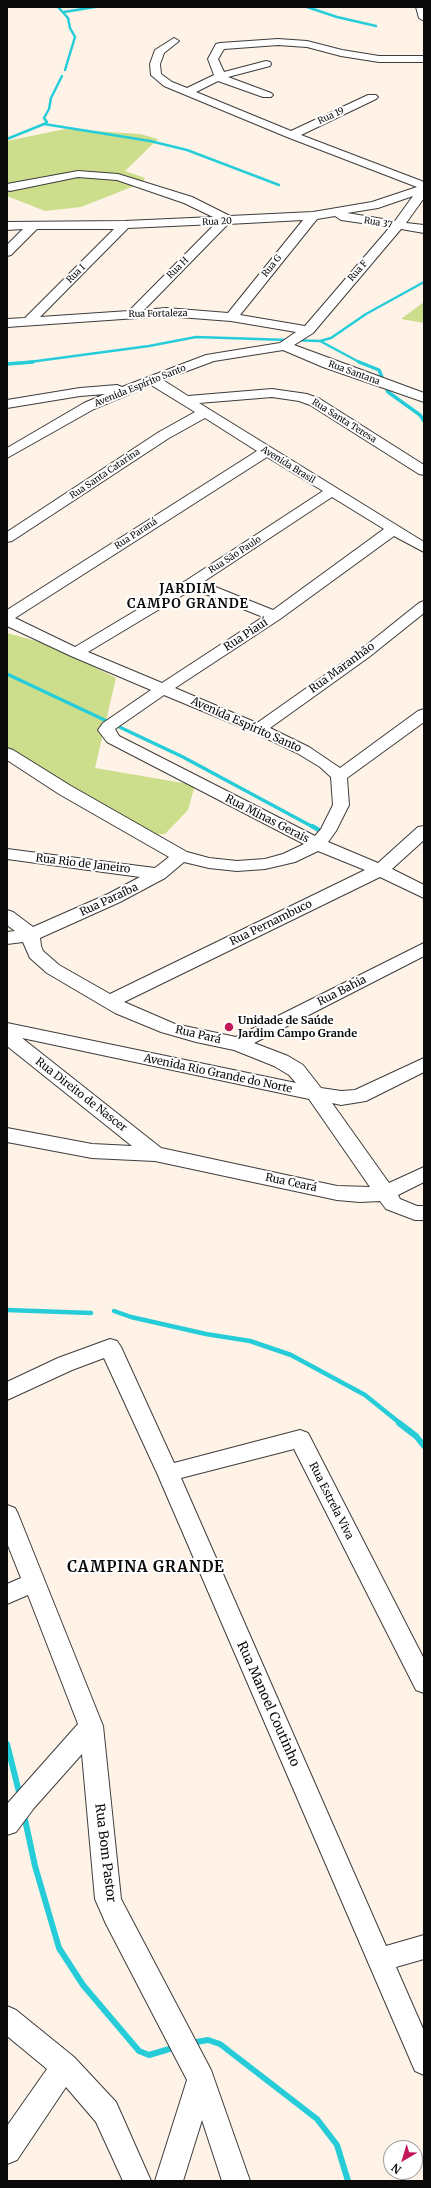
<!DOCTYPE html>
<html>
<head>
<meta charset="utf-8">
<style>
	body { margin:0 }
	#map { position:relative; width:431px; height:2188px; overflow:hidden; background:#fff2e6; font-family:Merriweather,serif }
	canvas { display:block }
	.frame { position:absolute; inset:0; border:8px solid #0a0a0a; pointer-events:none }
	.north { position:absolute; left:383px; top:2140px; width:40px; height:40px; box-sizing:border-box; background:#fff; border:1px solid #9d9d9d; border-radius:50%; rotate:218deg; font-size:11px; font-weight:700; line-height:16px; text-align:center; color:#0a0a0a }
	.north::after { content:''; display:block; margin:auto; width:14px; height:18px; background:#c41759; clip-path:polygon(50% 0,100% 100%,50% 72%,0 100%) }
</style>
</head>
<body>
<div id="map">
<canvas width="431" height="2188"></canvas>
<div class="frame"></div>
<div class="north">N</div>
</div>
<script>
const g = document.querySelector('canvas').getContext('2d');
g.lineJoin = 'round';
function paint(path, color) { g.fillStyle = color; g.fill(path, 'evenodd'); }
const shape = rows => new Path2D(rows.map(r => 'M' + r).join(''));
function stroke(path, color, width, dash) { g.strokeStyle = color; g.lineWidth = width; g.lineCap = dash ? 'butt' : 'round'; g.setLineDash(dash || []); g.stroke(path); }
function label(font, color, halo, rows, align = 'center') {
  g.font = font + ' Merriweather,serif'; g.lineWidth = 4; g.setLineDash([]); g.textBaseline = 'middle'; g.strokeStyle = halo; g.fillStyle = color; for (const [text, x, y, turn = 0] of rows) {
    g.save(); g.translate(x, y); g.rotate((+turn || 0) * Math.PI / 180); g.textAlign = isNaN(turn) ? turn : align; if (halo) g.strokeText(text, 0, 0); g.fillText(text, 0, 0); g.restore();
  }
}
const forest = shape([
	[65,129,140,134,158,139,125,171,145,178,142,183,81,207,45,211,7,196,7,141],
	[424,302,424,323,401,319],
	[7,633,51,645,116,678,95,768,195,785,188,810,165,834,151,835,7,749]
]);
const streamFar3 = shape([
	[58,7,68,18,70,28,75,37,65,70],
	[307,7,337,17,376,26],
	[64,12,95,7],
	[44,124,47,122,44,118,49,109,51,98,62,76],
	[7,139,44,124,150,141,187,150,279,185],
	[320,341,361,363],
	[22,363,149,346,196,337,320,341,331,338,366,314,424,282]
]);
const streamFar2 = shape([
	[359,362,379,370,388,392,420,415,424,421],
	[7,364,33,362],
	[7,674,183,757,313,827]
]);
const streamFar1 = shape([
	[312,826,322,832],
	[7,1310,91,1313],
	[114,1311,131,1317,206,1334,250,1341,291,1355,365,1395,401,1424]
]);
const stream = shape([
	[399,1423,416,1436,424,1446],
	[7,1744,20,1796],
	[24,1815,35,1866,59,1948,83,1985,139,2051,149,2055,176,2047],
	[190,2043,208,2040,220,2044,317,2119,337,2145,348,2181]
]);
const minor = shape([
	[416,7,424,7,424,21,419,18,416,7],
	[174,38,179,41,164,53,160,64,161,74,172,82,187,88,214,75,208,59,216,44,220,43,278,39,307,41,342,50,379,56,424,56,424,62,379,62,341,56,307,47,278,45,224,49,218,59,224,72,266,61,270,62,271,64,270,66,228,77,271,93,273,95,271,97,263,97,218,81,196,92,291,131,368,95,376,95,378,97,376,99,301,135,424,182,424,198,406,223,424,225,424,233,401,229,313,333,294,345,424,393,424,402,323,367,283,350,214,361,163,380,188,396,272,389,307,394,320,399,424,465,424,475,419,474,310,405,299,401,272,397,199,403,424,542,424,552,394,536,280,619,175,688,257,723,359,651,419,603,424,601,424,613,369,657,270,728,309,747,340,768,418,711,424,709,424,722,347,778,349,805,336,831,328,842,378,863,418,827,424,826,424,840,392,869,424,885,424,898,380,877,124,1002,175,1024,236,1037,424,943,424,956,254,1043,288,1056,303,1065,321,1088,341,1091,355,1090,424,1058,424,1072,366,1101,341,1105,332,1103,389,1183,424,1167,424,1182,398,1195,400,1199,417,1206,424,1206,424,1220,415,1220,386,1209,380,1201,360,1202,337,1200,155,1161,92,1158,7,1142,7,1128,92,1144,132,1146,7,1046,7,1023,296,1083,289,1075,274,1066,234,1050,196,1042,161,1032,115,1013,47,973,30,958,23,942,7,944,7,932,15,931,7,925,7,910,13,912,33,927,108,894,140,877,7,859,7,849,155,868,169,857,59,794,7,760,7,748,13,750,71,786,187,852,209,858,237,861,265,859,283,854,304,844,107,742,98,730,103,723,151,690,71,656,7,626,7,610,257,451,205,418,169,438,12,541,7,542,7,532,159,432,195,412,151,385,94,409,7,458,7,448,84,403,105,394,80,396,7,408,7,400,80,388,117,385,122,387,206,355,280,343,296,332,231,321,166,316,7,327,7,319,25,318,114,229,37,229,11,255,7,256,7,245,23,229,7,230,7,222,125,221,213,217,184,203,117,180,78,177,10,191,7,190,7,184,78,171,118,174,192,197,230,216,313,212,372,202,417,187,287,137,164,86,151,75,150,64,155,50,174,38],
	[413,196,395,221,347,213,378,208,413,196],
	[335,216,341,220,390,227,305,326,240,315,317,219,335,216],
	[303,220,228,313,166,308,144,310,228,224,303,220],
	[215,224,129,311,40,317,128,228,215,224],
	[267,457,323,491,187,580,75,647,15,618,267,457],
	[332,497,384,529,273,610,203,582,332,497],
	[193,589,263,617,162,683,88,652,193,589],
	[164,695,253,732,297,753,320,767,331,777,333,805,321,829,315,836,119,736,115,729,164,695],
	[318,851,365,870,110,994,59,965,43,951,41,946,40,938,120,902,165,878,184,862,209,868,237,871,265,869,295,862,318,851],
	[22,1038,309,1099,370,1187,337,1186,161,1148,22,1038],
	[110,1339,117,1341,121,1347,174,1463,300,1430,308,1433,424,1659,424,1693,416,1690,294,1449,181,1478,386,1946,424,1935,424,1959,396,1967,424,2031,424,2075,415,2071,157,1473,104,1358,72,1370,7,1400,7,1382,58,1358,110,1339],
	[7,1505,15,1508,18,1514,103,1726,121,1899,211,2070,250,2181,222,2181,202,2120,183,2181,155,2181,187,2080,106,1924,95,1899,82,1754,34,1808,16,1832,7,1835,7,1804,78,1724,28,1595,7,1604,7,1584,21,1578,7,1543,7,1505],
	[7,2006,16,2010,74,2057,116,2102,151,2181,123,2181,96,2122,66,2087,17,2160,7,2164,7,2126,47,2069,7,2036,7,2006]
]);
const markers = [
	[229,1027,5,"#c41759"]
];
const farStreetnames = [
	["Rua 19",331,116,-25],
	["Rua 20",217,222,-3],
	["Rua 37",378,223,10],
	["Rua G",272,266,-51],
	["Rua H",178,268,-45],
	["Rua F",358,271,-49],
	["Rua I",76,274,-45],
	["Rua Fortaleza",158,314,-1],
	["Rua Santana",354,373,20],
	["Avenida Espírito Santo",140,386,-22],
	["Rua Santa Teresa",344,421,32],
	["Avenida Brasil",288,465,32],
	["Rua Santa Catarina",105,474,-34],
	["Rua Paraná",136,534,-33],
	["Rua São Paulo",235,555,-33]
];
const streetNames = [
	["Rua Piauí",246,635,-33],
	["Rua Maranhão",342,668,-36],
	["Avenida Espírito Santo",246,725,24],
	["Rua Minas Gerais",267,819,27],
	["Rua Rio de Janeiro",83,864,7],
	["Rua Paraíba",109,900,-25],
	["Rua Pernambuco",271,923,-26],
	["Rua Bahia",342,991,-27],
	["Rua Pará",198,1035,13],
	["Avenida Rio Grande do Norte",218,1074,12],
	["Rua Direito de Nascer",81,1095,38],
	["Rua Ceará",291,1183,12],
	["Rua Estrela Viva",331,1501,63]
];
const poiNames = [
	["Unidade de Saúde",238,1021],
	["Jardim Campo Grande",238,1034]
];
const farDistrictnames = [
	["JARDIM",188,589],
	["CAMPO GRANDE",188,604]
];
const nearStreetnames = [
	["Rua Manoel Coutinho",268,1704,66],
	["Rua Bom Pastor",105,1853,83]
];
const districtNames = [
	["CAMPINA GRANDE",146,1568]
];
paint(forest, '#ccde8b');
stroke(streamFar3, '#26cdd9', 2.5);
stroke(streamFar2, '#26cdd9', 3.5);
stroke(streamFar1, '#26cdd9', 4.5);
stroke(stream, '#26cdd9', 6);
stroke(minor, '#3d3d3d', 2);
paint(minor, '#fff');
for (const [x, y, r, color] of markers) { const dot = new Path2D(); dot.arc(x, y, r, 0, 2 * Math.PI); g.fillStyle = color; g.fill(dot); stroke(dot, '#fff', 1.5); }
label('9px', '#0a0a0a', '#fff', farStreetnames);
label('11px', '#0a0a0a', '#fff', streetNames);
label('bold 11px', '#0a0a0a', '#fff', poiNames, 'left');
g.letterSpacing = '1px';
label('bold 13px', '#0a0a0a', '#fff', farDistrictnames);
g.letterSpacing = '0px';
label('13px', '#0a0a0a', '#fff', nearStreetnames);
g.letterSpacing = '1px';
label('bold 15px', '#0a0a0a', '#fff', districtNames);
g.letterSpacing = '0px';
</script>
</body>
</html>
